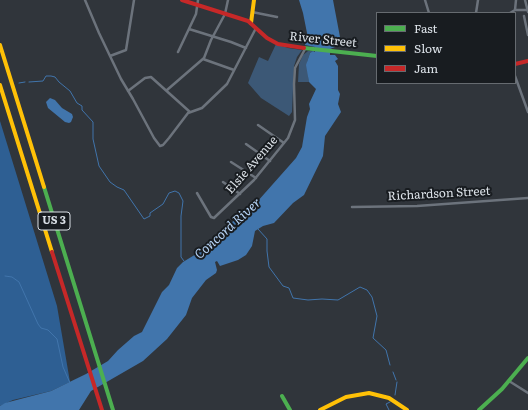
<!DOCTYPE html>
<html>
<head>
<meta charset="utf-8">
<style>
	body { margin:0 }
	#map { position:relative; width:528px; height:410px; overflow:hidden; background:#30353b; font-family:Literata,serif }
	canvas { display:block }
	.legend { position:absolute; left:376px; top:12px; width:140px; height:72px; box-sizing:border-box; background:#181c20; border:1px solid #666b70; margin:0; padding:5px 7px; list-style:none; font-size:12px; color:#dbe1e7 }
	.legend li { display:flex; align-items:center; gap:8px; height:20px }
	.legend b { width:20px; border:1px solid #666b70 }
</style>
</head>
<body>
<div id="map">
<canvas width="528" height="410"></canvas>
<ul class="legend">
<li><b style="height:5px;background:#4caf50"></b>Fast</li>
<li><b style="height:5px;background:#ffc107"></b>Slow</li>
<li><b style="height:5px;background:#c62828"></b>Jam</li>
</ul>
</div>
<script>
const g = document.querySelector('canvas').getContext('2d');
g.lineJoin = 'round';
function paint(path, color) { g.fillStyle = color; g.fill(path, 'evenodd'); }
const shape = rows => new Path2D(rows.map(r => 'M' + r).join(''));
function stroke(path, color, width, dash) { g.strokeStyle = color; g.lineWidth = width; g.lineCap = dash ? 'butt' : 'round'; g.setLineDash(dash || []); g.stroke(path); }
function label(font, color, halo, rows, align = 'center') {
  g.font = font + ' Literata,serif'; g.lineWidth = 4; g.setLineDash([]); g.textBaseline = 'middle'; g.strokeStyle = halo; g.fillStyle = color; for (const [text, x, y, turn = 0] of rows) {
    g.save(); g.translate(x, y); g.rotate((+turn || 0) * Math.PI / 180); g.textAlign = isNaN(turn) ? turn : align; if (halo) g.strokeText(text, 0, 0); g.fillText(text, 0, 0); g.restore();
  }
}
const green = shape([
	[276,44,288,48,302,50,297,57,294,66,292,112,289,116,261,98,248,83,259,57,268,61],
	[308,51,313,51,310,53,307,62,309,82,298,82,299,64,303,55]
]);
const forest = shape([
	[0,121,57,306,70,382,51,391,13,400,0,406]
]);
const water = shape([
	[299,0,333,0,340,37,338,42,335,47,330,49,330,55,335,55,338,59,335,61,338,66,338,90,340,94,338,104,341,112,325,136,323,156,304,195,293,203,274,223,263,226,255,231,252,246,246,255,238,260,220,266,217,261,215,262,217,270,216,273,206,280,192,298,186,315,167,339,143,361,91,391,79,410,0,410,0,406,5,403,51,391,86,374,108,361,118,350,134,336,142,332,162,292,169,285,177,268,183,262,206,248,209,252,211,251,210,242,222,234,231,223,257,202,296,158,302,147,307,117,310,109,309,104,316,89,309,82,306,65,310,53,313,51,315,52,315,47,305,45,307,33,303,13],
	[50,98,55,100,62,108,72,114,73,117,71,122,69,123,65,122,48,108,46,102]
]);
const stream = shape([
	[29,82,43,81,46,76,51,76,55,77,59,82,70,91,77,103,82,106,82,110,93,122,93,139,99,166,110,182,117,187,124,190,144,219,150,216,150,213,163,204,169,193,175,191,179,193,183,201,181,216,181,257,184,261],
	[19,83,25,82],
	[258,229,267,239,267,251,269,267,283,286,289,288,293,298,308,300,322,299,338,300,360,287,367,290,372,297,377,316,373,338,386,350,390,365],
	[5,276,12,277,19,282,38,324,41,328,48,330,57,339,63,367,70,383],
	[393,372,396,380],
	[395,395,397,382],
	[389,410,386,404,390,402]
]);
const street = shape([
	[85,0,99,33,121,79,133,99,154,138,160,146,163,145,169,138,188,113,202,108,227,84,256,28],
	[425,0,429,13],
	[525,0,528,12],
	[515,10,527,10],
	[252,12,277,17],
	[476,13,478,0],
	[510,13,515,10,516,0],
	[524,16,528,35],
	[189,29,231,42,246,48],
	[178,52,196,14,198,0],
	[110,56,126,50,134,0],
	[203,59,234,70],
	[515,76,528,112],
	[167,90,204,58,211,40,225,14,228,0],
	[128,91,145,78,151,77,190,112],
	[258,125,284,143],
	[246,144,270,161],
	[231,162,256,178],
	[223,182,240,194],
	[197,193,211,217,214,218,216,216,254,180,288,138,295,120,294,84,295,68,305,49],
	[352,207,417,206,528,198],
	[509,381,528,393]
]);
const fast = shape([
	[304,48,377,56],
	[44,187,113,410],
	[282,396,290,410],
	[479,410,502,389,528,358]
]);
const slow = shape([
	[251,23,254,0],
	[0,45,44,187],
	[0,85,52,252],
	[320,410,346,397,369,393,389,398,407,410]
]);
const jam = shape([
	[182,0,248,21,267,38,278,44,304,48],
	[515,64,528,61],
	[52,252,102,410]
]);
const shields = [
	[54,221,32]
];
const shieldNames = [
	["US 3",54,221]
];
const streetNames = [
	["River Street",323,40,6],
	["Elsie Avenue",252,165,-49],
	["Richardson Street",439,194,-3]
];
const waterNames = [
	["Concord River",228,229,-42]
];
paint(green, '#3c5876');
paint(forest, '#2e5f93');
paint(water, '#4175ac');
stroke(stream, '#4175ac', 1);
stroke(street, '#6c737c', 2.5);
stroke(fast, '#4caf50', 4);
stroke(slow, '#ffc107', 4);
stroke(jam, '#c62828', 4);
for (const [x, y, w] of shields) { const box = new Path2D(); box.roundRect(x - w / 2, y - 9, w, 18, 3); g.fillStyle = '#181c20'; g.fill(box); stroke(box, '#dbe1e7', 1); }
label('bold 11px', '#dbe1e7', null, shieldNames);
label('12px', '#dbe1e7', '#181c20', streetNames);
label('italic 13px', '#b7d4f6', '#181c20', waterNames);
</script>
</body>
</html>
